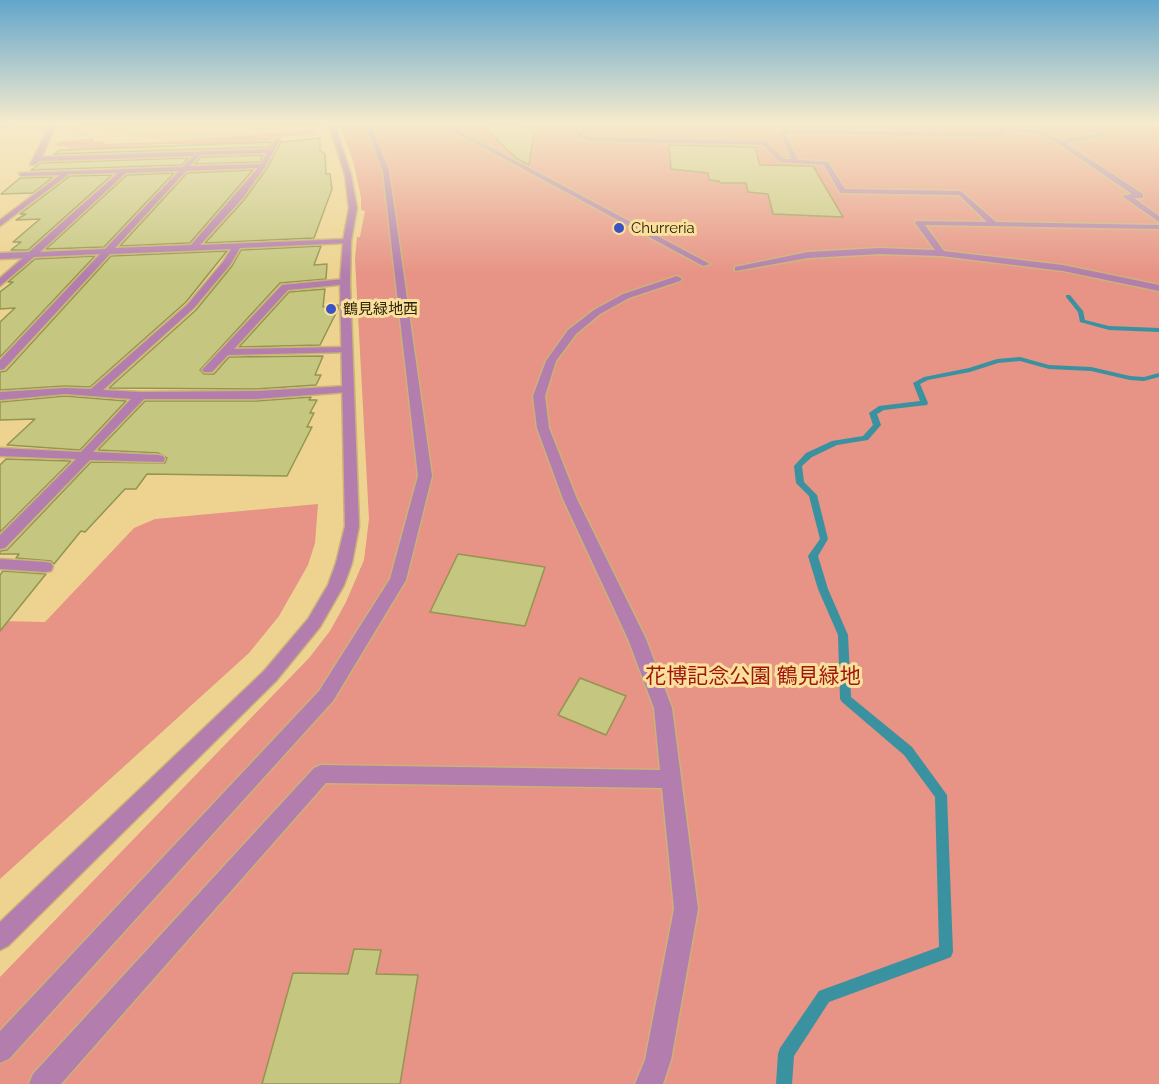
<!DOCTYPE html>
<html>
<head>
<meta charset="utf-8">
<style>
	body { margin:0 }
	canvas { display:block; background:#edd38f }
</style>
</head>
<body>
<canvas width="1159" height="1084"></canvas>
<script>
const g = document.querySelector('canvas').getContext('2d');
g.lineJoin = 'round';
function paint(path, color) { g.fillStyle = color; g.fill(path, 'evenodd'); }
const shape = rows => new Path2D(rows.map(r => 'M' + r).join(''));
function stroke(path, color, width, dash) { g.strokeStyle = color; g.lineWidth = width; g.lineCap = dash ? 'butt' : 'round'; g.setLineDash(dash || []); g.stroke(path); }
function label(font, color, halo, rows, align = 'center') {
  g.font = font + ' Raleway,"Noto Sans JP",sans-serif'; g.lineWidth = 6; g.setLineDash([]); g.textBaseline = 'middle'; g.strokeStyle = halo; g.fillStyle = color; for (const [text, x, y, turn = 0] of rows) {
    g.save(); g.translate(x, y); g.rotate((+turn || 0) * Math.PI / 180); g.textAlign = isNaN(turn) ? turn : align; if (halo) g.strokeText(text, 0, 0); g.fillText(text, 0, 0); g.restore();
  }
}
const built = shape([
	[81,122,388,122,171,141,91,130,87,136,74,137,80,129,77,127]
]);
const green = shape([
	[338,122,1159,122,1159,1084,0,1084,0,977,309,658,330,631,346,602,364,560,369,519,355,259,357,237,360,237,365,211,361,210,361,197,353,161],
	[295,131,315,131,315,135,275,137,270,141,248,144,164,144,111,148,70,148,54,145,59,142,94,138,94,142,104,141,105,144,175,141],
	[318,504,315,543,308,565,279,616,249,653,0,879,0,621,45,622,134,528,155,519]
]);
const stream = shape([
	[1066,295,1070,295,1083,311,1085,320,1109,326,1159,328,1159,332,1109,330,1080,322,1078,312,1066,297,1066,295],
	[1020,357,1049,365,1091,367,1130,376,1144,377,1159,373,1159,377,1144,381,1130,380,1091,371,1049,369,1020,361,998,363,970,372,928,380,920,384,928,403,927,405,884,410,877,414,881,425,868,440,837,445,812,457,802,466,804,482,817,495,828,539,818,556,828,589,848,635,851,697,912,747,947,795,953,952,951,957,946,959,829,1002,794,1056,792,1084,776,1084,778,1054,780,1048,819,991,939,947,935,797,904,755,842,702,840,699,838,635,818,589,808,556,820,539,809,496,796,483,794,466,806,453,832,441,863,436,873,425,869,413,879,406,920,401,913,383,924,377,969,368,997,359,1020,357]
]);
const building = shape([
	[479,122,519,122,534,131,529,165,516,158,479,122],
	[320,138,320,150,325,154,326,174,330,174,332,189,314,238,205,243,244,200,267,168,281,142,320,138],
	[272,142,269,147,54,154,60,150,272,142],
	[669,145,755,147,760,165,813,166,843,217,773,214,768,194,748,192,746,183,720,183,719,181,709,180,708,173,671,169,669,145],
	[263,155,260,162,195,164,201,157,263,155],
	[188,158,182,165,31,170,41,163,188,158],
	[253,170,190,243,120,246,187,173,253,170],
	[174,173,104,247,46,249,127,175,174,173],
	[112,175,28,250,11,250,21,242,13,242,40,219,16,220,26,214,20,214,70,176,112,175],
	[53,177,33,193,1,194,20,178,53,177],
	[321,246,314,265,327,264,326,279,280,283,200,370,204,374,214,374,229,357,323,356,315,375,321,375,316,385,256,389,109,388,196,310,232,266,241,250,321,246],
	[227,251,186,302,90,387,65,386,0,390,0,372,6,371,111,256,227,251],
	[95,256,0,357,0,322,15,308,0,309,0,292,13,282,8,282,35,259,95,256],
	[325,289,323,307,338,305,338,309,320,345,239,347,289,292,325,289],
	[65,396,126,401,80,450,7,445,35,419,0,420,0,402,65,396],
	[311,397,309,400,317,400,310,413,314,413,307,427,312,427,287,476,147,474,136,489,125,489,85,532,81,531,54,564,51,561,16,558,19,554,0,554,0,551,7,550,91,462,165,463,167,458,158,453,98,450,145,401,256,401,311,397],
	[6,459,71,461,0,532,0,465,6,459],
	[458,554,545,567,525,626,430,612,458,554],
	[3,571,46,574,0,631,0,575,3,571],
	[580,678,626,696,606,735,558,715,580,678],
	[354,949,381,950,376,974,418,975,400,1084,262,1084,293,973,348,974,354,949]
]);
const pedestrian = shape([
	[364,122,370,122,389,171,432,476,406,580,333,701,9,1059,0,1063,0,1031,319,691,390,579,418,476,383,171,364,122],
	[436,122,443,122,710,264,703,266,436,122],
	[565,122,576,125,583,135,589,137,765,141,784,159,791,159,779,130,998,133,995,128,1008,126,1041,131,1060,140,1097,134,1093,126,1118,125,1116,128,1100,128,1105,134,1101,137,1065,143,1143,194,1143,198,1134,198,1159,216,1159,222,1122,196,1132,194,1057,143,1038,134,1008,130,1002,130,1006,135,1003,137,785,133,798,160,828,162,845,189,961,191,996,222,1159,225,1159,229,925,225,944,251,1063,265,1159,285,1159,291,1063,271,941,256,880,254,808,258,735,271,735,267,808,252,880,248,935,250,915,223,916,221,987,222,959,195,840,193,824,165,780,162,763,145,588,141,579,137,572,127,565,122],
	[677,276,682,279,680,281,629,298,600,314,576,334,556,361,545,396,549,428,577,499,646,639,672,708,698,909,671,1060,663,1084,635,1084,645,1060,674,909,662,788,326,783,61,1084,29,1084,33,1074,314,768,321,765,660,770,654,708,628,639,563,499,537,428,533,396,546,361,568,330,594,310,623,294,677,276]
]);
const minor = shape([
	[51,122,57,122,42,157,270,149,276,139,280,139,265,167,242,199,200,245,347,239,351,241,347,243,240,248,230,265,194,308,103,390,141,392,256,391,348,386,354,389,348,392,256,399,144,399,93,452,158,455,163,456,165,459,163,462,90,460,5,548,0,549,0,535,76,459,0,456,0,448,81,452,131,399,65,394,0,400,0,392,65,388,91,389,188,304,223,262,231,249,110,254,4,369,0,370,0,360,100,254,34,257,0,286,0,278,23,258,0,259,0,253,29,252,118,173,69,174,0,226,0,220,60,175,21,176,19,173,183,167,193,156,40,161,34,165,30,165,51,122],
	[267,153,261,164,190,166,200,155,267,153],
	[258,168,191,245,115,248,186,171,258,168],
	[179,171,105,249,40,252,126,173,179,171],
	[345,279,350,282,348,284,288,290,234,349,347,347,352,350,351,352,228,355,212,372,204,372,202,370,282,285,345,279],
	[0,559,45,562,51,563,53,567,51,571,45,572,0,569,0,559]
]);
const tertiary = shape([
	[328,122,334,122,351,175,357,208,351,241,350,282,359,526,352,563,344,585,320,627,276,681,8,946,0,950,0,922,264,671,308,619,328,585,336,563,345,526,340,282,343,241,349,208,345,175,328,122]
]);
const trunk = shape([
	[3,122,19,122,0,127,0,123,3,122]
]);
const markers = [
	[619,228,6,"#3b52c5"],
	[331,309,6,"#3b52c5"]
];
const farPoinames = [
	["Churreria",631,228],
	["鶴見緑地西",343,309]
];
const nearParknames = [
	["花博記念公園 鶴見緑地",753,677]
];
paint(built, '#e4c87b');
paint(green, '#e79385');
paint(stream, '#3a92a0');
paint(building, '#c5c781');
stroke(building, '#939550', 1.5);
stroke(pedestrian, '#cab377', 3);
stroke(minor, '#cab377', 3);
stroke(tertiary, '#cab377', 3);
stroke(trunk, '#cab377', 4);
paint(pedestrian, '#b37eae');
paint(minor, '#b37eae');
paint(tertiary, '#b37eae');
paint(trunk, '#81217d');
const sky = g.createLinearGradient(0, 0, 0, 274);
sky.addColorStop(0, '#62a6cb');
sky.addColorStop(0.45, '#f7ebcd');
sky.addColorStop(1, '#f7ebcd00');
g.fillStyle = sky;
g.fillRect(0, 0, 1159, 274);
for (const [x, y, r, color] of markers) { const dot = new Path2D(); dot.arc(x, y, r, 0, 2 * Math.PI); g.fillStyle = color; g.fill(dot); stroke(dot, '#fae09c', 2); }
label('15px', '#2d2307', '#fae09c', farPoinames, 'left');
label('21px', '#9f150b', '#fae09c', nearParknames);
</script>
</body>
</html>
